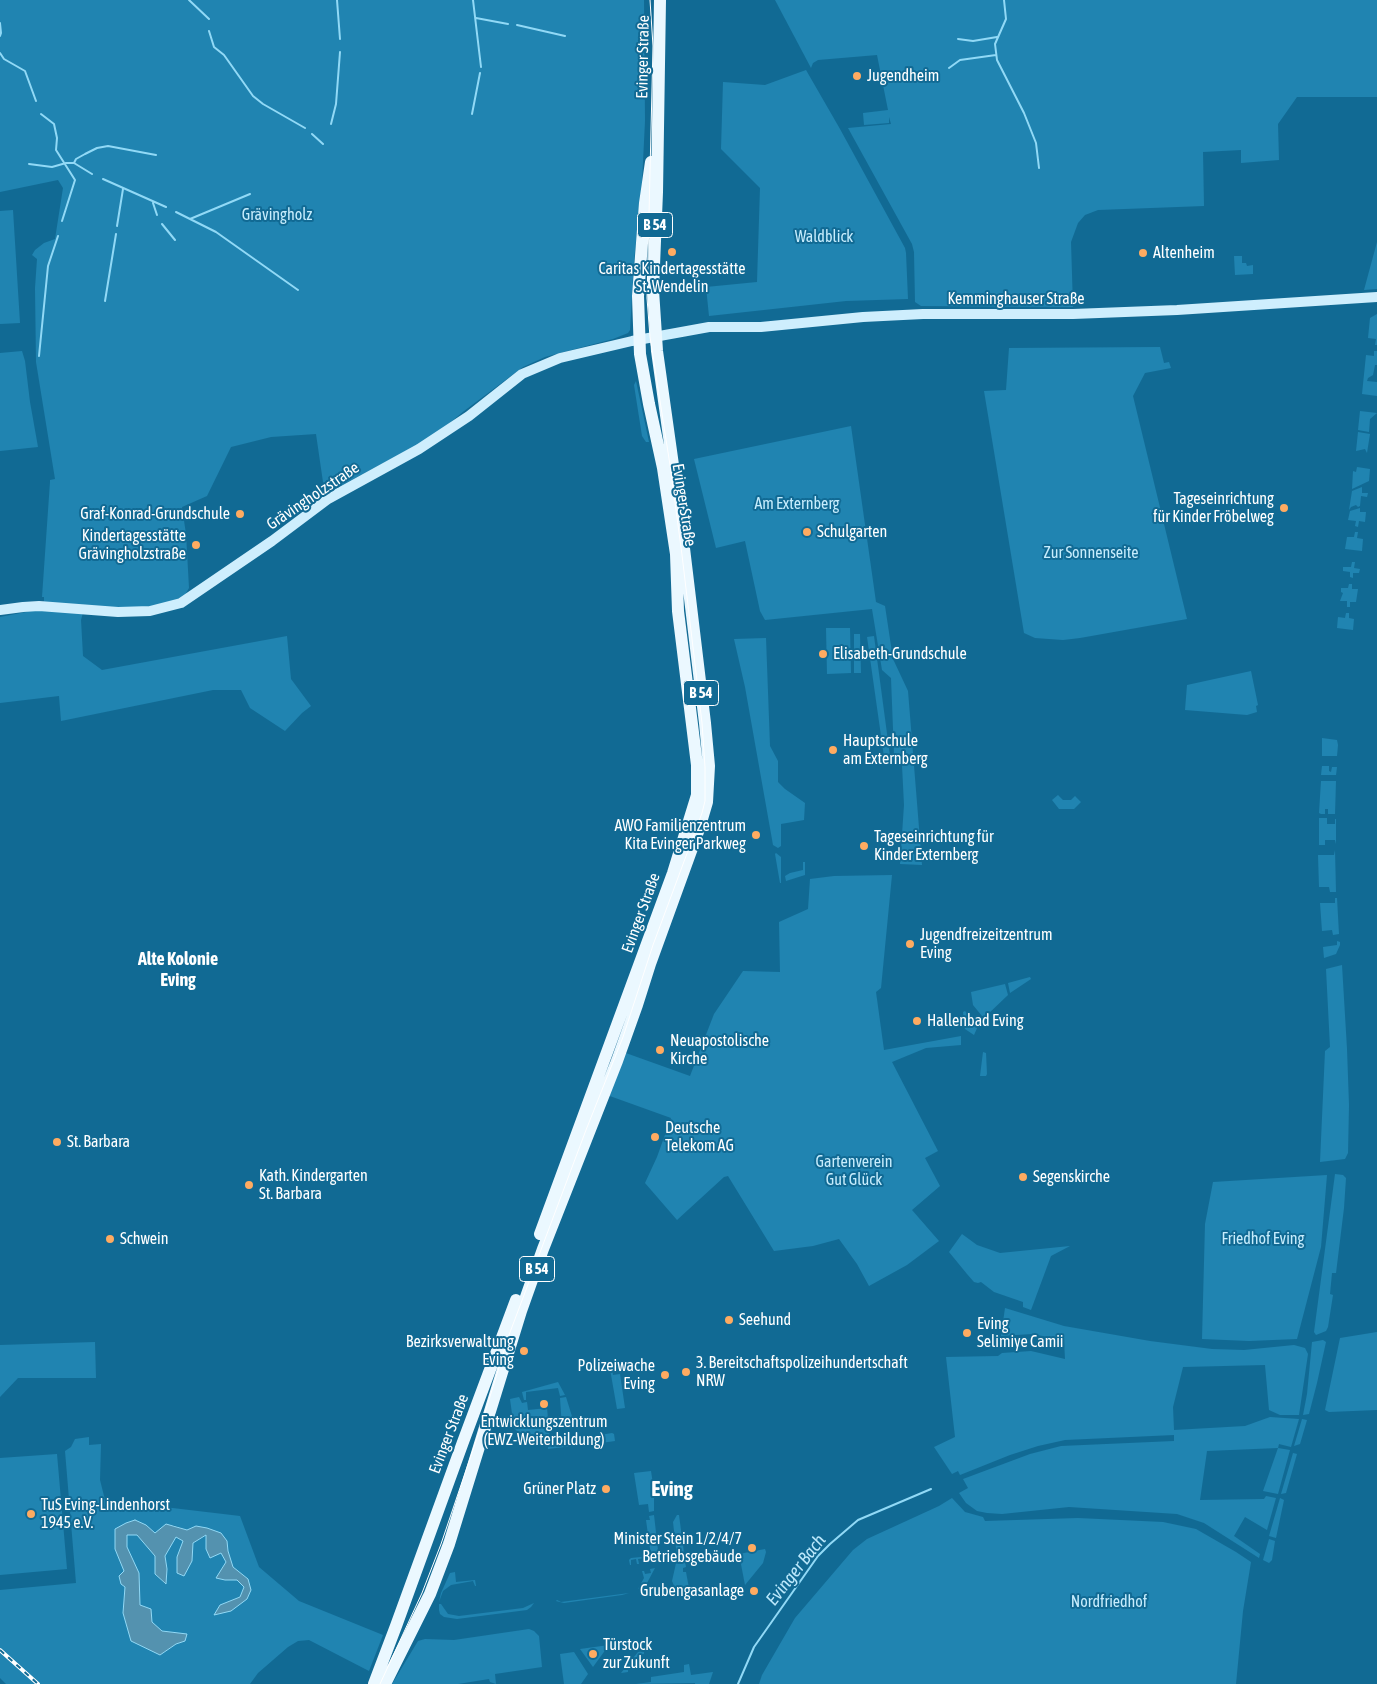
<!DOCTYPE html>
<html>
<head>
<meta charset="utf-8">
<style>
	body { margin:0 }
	canvas { display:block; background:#116a94 }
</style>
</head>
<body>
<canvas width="1377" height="1684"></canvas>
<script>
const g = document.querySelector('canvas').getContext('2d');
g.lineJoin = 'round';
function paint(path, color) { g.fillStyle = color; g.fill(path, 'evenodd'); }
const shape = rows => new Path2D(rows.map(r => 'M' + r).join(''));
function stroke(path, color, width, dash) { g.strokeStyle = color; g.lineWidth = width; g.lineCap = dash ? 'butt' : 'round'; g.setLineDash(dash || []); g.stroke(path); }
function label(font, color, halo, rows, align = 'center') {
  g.font = font + ' "Asap Condensed",sans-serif'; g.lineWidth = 4; g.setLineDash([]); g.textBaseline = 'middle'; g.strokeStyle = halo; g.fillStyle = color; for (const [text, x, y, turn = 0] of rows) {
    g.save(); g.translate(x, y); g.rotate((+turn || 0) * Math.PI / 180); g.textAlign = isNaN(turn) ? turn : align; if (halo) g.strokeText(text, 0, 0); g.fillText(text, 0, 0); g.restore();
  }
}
const green = shape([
	[0,0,644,0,645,121,642,182,634,261,630,330,628,333,613,339,545,357,523,367,464,411,434,436,329,492,323,482,316,434,271,437,231,447,207,496,182,507,186,534,189,588,181,602,145,607,117,608,85,605,81,620,83,656,102,670,287,636,291,679,311,706,302,713,285,731,250,708,241,690,213,690,61,721,59,696,0,703,0,617,26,612,44,601,44,597,42,597,50,482,50,480,55,479,36,362,35,288,37,259,32,255,35,250,44,243,55,239,63,188,58,180,0,192],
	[775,0,1377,0,1377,97,1297,97,1278,124,1279,160,1241,163,1241,150,1203,152,1204,206,1098,210,1085,215,1078,223,1071,242,1073,307,921,306,915,302,914,252,912,244,848,128,891,124,889,117,889,123,864,125,863,113,888,110,877,55,818,60,813,63,811,68],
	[806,70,840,129,905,248,906,253,908,299,846,301,709,316,706,287,757,282,760,188,721,149,723,82,765,85],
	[13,210,20,323,0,324,0,211],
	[1377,242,1377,289,1364,290],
	[1234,256,1242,256,1242,263,1246,263,1247,266,1253,265,1253,274,1235,275],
	[1377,314,1377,345,1375,345,1376,339,1368,338,1370,318],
	[1160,347,1164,363,1169,362,1171,368,1145,373,1133,396,1187,619,1080,638,1063,640,1035,638,1024,633,984,391,1006,390,1009,348],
	[22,351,25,361,30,402,38,447,0,451,0,353],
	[1374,351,1377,351,1377,365,1375,365,1373,375,1368,378,1367,381,1377,382,1377,396,1362,394,1366,355,1374,356],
	[636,381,649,442,646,442,642,436,634,385],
	[1360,411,1377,413,1370,419,1369,432,1358,430],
	[851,426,876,602,885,606,893,659,908,691,922,865,900,864,904,805,902,765,894,754,891,678,882,670,872,609,765,620,760,611,745,541,716,548,694,459],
	[1358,432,1370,434,1367,453,1365,449,1356,451],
	[1357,467,1370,469,1369,481,1352,489,1353,471,1356,472],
	[1362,487,1362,493,1368,493,1367,497,1361,496,1360,506,1358,507,1356,505,1351,507,1349,510,1352,491],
	[1360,508,1360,512,1366,512,1365,522,1359,521,1358,527,1355,526,1356,521,1348,520,1350,511],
	[1355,532,1358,532,1357,538,1363,539,1362,551,1345,549,1347,537,1354,537],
	[1352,562,1355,562,1354,568,1360,569,1359,573,1353,573,1353,578,1350,577,1350,572,1343,571,1343,567,1351,567],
	[1349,584,1352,584,1352,589,1358,589,1356,602,1350,602,1350,607,1347,607,1347,601,1340,601,1343,593,1341,592,1341,588,1348,588],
	[1346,613,1349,613,1349,618,1354,619,1353,630,1337,628,1338,617,1345,618],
	[826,628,850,628,851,673,827,674],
	[854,634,860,634,861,673,854,673],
	[874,636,890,756,884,757,867,637],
	[766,638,770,746,778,761,778,782,785,789,805,803,804,820,781,824,781,846,778,848,773,845,745,687,734,639],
	[1251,671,1258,705,1256,706,1257,712,1247,715,1185,710,1187,685],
	[1322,738,1337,740,1338,745,1337,756,1322,756],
	[1322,766,1329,766,1329,771,1331,772,1332,767,1337,767,1336,775,1321,775],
	[1321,781,1336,781,1335,814,1328,814,1328,809,1325,809,1325,814,1321,814,1319,813],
	[1058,795,1063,800,1071,800,1075,796,1081,802,1074,809,1059,809,1052,800],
	[1319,818,1327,818,1327,824,1335,824,1335,819,1336,819,1336,844,1335,840,1325,840,1325,845,1319,845],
	[1335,850,1336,892,1330,892,1329,887,1319,887,1318,855,1334,855],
	[776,853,781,857,781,883,780,883,775,854],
	[803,862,805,862,805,875,786,881,785,876,790,873,803,870],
	[892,875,881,988,876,992,884,1050,961,1036,961,1045,926,1048,892,1062,938,1151,925,1158,940,1186,912,1210,939,1241,907,1265,869,1286,857,1264,839,1239,813,1246,774,1251,728,1176,724,1177,677,1220,645,1183,657,1157,671,1118,607,1095,623,1052,690,1076,714,1014,743,971,780,972,779,922,808,909,810,879,834,876],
	[1335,898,1337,898,1339,934,1333,935,1332,930,1322,931,1320,903,1335,903],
	[1337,941,1340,942,1340,945,1336,954,1324,958,1323,947,1337,945],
	[1342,965,1347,1049,1349,1105,1348,1153,1345,1159,1320,1162,1325,1051,1330,1047,1326,969],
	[1030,977,1031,979,1010,993,1008,983],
	[1005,984,1008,995,986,1016,982,1016,973,1005,971,992],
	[965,1011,978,1026,974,1035,965,1029,963,1012],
	[983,1052,986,1053,987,1074,986,1076,980,1076],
	[1335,1174,1343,1175,1346,1178,1344,1208,1336,1273,1332,1273,1330,1294,1333,1295,1328,1327,1326,1331,1316,1335,1314,1332],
	[1327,1175,1321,1247,1297,1339,1249,1341,1202,1339,1205,1224,1213,1182],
	[962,1234,977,1245,1000,1253,1070,1246,1051,1256,1031,1310,1023,1307,1023,1302,994,1292,981,1282,978,1283,974,1282,967,1274,949,1252],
	[1005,1308,1064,1326,1150,1341,1212,1349,1244,1350,1294,1345,1305,1348,1308,1354,1299,1415,1280,1415,1269,1410,1265,1365,1183,1367,1173,1407,1174,1430,1245,1426,1270,1417,1299,1419,1291,1447,1279,1444,1278,1448,1290,1450,1278,1494,1263,1491,1278,1448,1207,1451,1200,1500,1264,1499,1266,1496,1276,1498,1267,1530,1245,1517,1234,1536,1260,1554,1259,1558,1204,1523,1177,1514,1069,1507,1002,1514,987,1513,977,1511,966,1503,959,1493,968,1488,963,1479,1030,1454,1061,1446,1174,1441,1174,1435,1065,1440,1038,1446,1010,1455,960,1475,958,1471,952,1474,934,1447,955,1437,946,1357,998,1356,1002,1353,1031,1351,1065,1359,1064,1340,1032,1334,1001,1336],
	[1377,1332,1377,1410,1329,1412,1325,1410,1340,1338],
	[1323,1340,1326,1342,1317,1383,1309,1414,1303,1415,1307,1394,1312,1342],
	[95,1342,96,1378,18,1378,0,1397,0,1345],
	[612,1368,613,1375,620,1374,625,1408,617,1409,610,1369],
	[558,1382,565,1395,560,1396,558,1388,526,1392,526,1400,524,1400,522,1392],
	[519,1397,522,1403,527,1402,528,1410,547,1408,550,1441,588,1436,589,1444,548,1449,548,1447,526,1440,514,1428,510,1399],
	[566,1397,575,1426,562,1428,560,1398],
	[1302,1419,1307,1420,1300,1444,1294,1446],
	[612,1433,614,1434,615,1441,601,1443,600,1435],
	[89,1437,89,1445,101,1444,100,1480,105,1500,240,1516,259,1567,299,1601,383,1635,369,1671,309,1640,298,1641,288,1647,258,1673,250,1684,6,1684,0,1678,0,1590,76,1583,65,1451,71,1447,75,1439],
	[146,1525,155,1533,173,1525,187,1530,196,1526,226,1541,228,1551,233,1567,248,1579,247,1599,220,1605,240,1597,244,1587,237,1580,225,1580,217,1578,226,1562,221,1553,210,1557,207,1535,193,1543,192,1561,180,1549,184,1541,176,1537,165,1556,167,1569,165,1584,155,1574,155,1556,137,1535,127,1535,127,1547,139,1573,140,1605,152,1622,162,1631,187,1634,184,1641,176,1644,160,1655,123,1613,125,1587,119,1576,124,1571,115,1529],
	[1293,1453,1297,1454,1286,1493,1281,1494],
	[57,1454,67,1569,0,1575,0,1458],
	[651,1471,654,1491,654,1511,649,1512,648,1504,639,1505,634,1473],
	[952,1498,965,1512,983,1517,985,1521,1078,1518,1163,1522,1196,1529,1236,1552,1251,1562,1243,1611,1236,1684,759,1684,762,1675,795,1618,853,1550,867,1539,939,1506],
	[1280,1498,1284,1500,1276,1538,1269,1536],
	[654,1515,658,1550,657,1561,655,1562,654,1557,638,1559,639,1564,637,1564,636,1559,631,1560,631,1565,630,1565,629,1560,631,1558,651,1556,646,1520,650,1520,649,1516],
	[677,1515,679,1515,684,1553,681,1554,681,1556,677,1557,673,1522],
	[1269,1539,1275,1541,1272,1560,1269,1563,1263,1560],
	[765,1549,766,1552,763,1563,745,1585,739,1554],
	[681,1558,682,1561,685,1561,686,1567,683,1568,683,1572,686,1572,691,1599,675,1588,672,1581,677,1559],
	[655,1568,647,1583,638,1589,644,1578,642,1571,644,1571,645,1574,651,1573,650,1569],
	[455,1572,456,1582,475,1580,476,1586,475,1586,473,1581,451,1585,443,1591,439,1602,441,1593,450,1573],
	[629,1593,622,1595,564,1603,556,1601,557,1600,561,1602],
	[534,1603,531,1607,527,1610,457,1619,444,1617,440,1614,439,1610,439,1604,441,1604,448,1614,459,1616,523,1608],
	[529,1629,534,1631,539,1636,542,1667,495,1674,496,1684,490,1682,489,1679,458,1684,392,1684,418,1641,425,1639,454,1640],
	[609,1645,593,1667,580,1649],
	[644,1651,644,1654,638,1655,633,1665,639,1666,628,1667,628,1672,621,1673,638,1652],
	[574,1652,588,1674,581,1684,564,1684,560,1654],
	[689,1664,691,1675,713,1672,709,1684,695,1684,695,1683,636,1684,651,1682,651,1677,684,1672,684,1665]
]);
const water = shape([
	[135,1520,146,1525,155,1533,166,1524,187,1530,196,1526,207,1528,221,1533,227,1541,228,1551,233,1567,248,1579,251,1590,247,1599,231,1611,214,1615,220,1605,240,1597,244,1587,237,1580,225,1580,216,1578,226,1562,221,1553,210,1558,206,1549,206,1535,193,1543,192,1561,184,1576,177,1573,177,1557,183,1541,176,1537,165,1556,167,1569,166,1584,155,1574,155,1556,137,1535,127,1535,127,1547,139,1573,140,1605,151,1609,152,1622,162,1631,187,1634,185,1641,176,1644,160,1655,131,1641,123,1613,125,1587,121,1584,119,1576,124,1571,115,1549,115,1529,126,1523,135,1520]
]);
const stream = shape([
	[189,0,209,19],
	[337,0,340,39],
	[473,0,481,67],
	[1004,0,1006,19,995,44,997,60,1024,113,1036,143,1039,168],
	[476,18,508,24],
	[0,23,1,33,0,36],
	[517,25,565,36],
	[209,31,214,47,224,55,253,96,263,104,305,128],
	[958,39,973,41,997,37],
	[0,53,4,59,25,71,36,101],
	[949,68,960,60,996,55],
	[41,114,54,124,57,138,56,150,75,180,62,221],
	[472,114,480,73],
	[331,124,336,104,340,52],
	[312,134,323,144],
	[74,163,76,159,85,154,97,148,108,146,156,155],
	[29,164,52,167,66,163,74,163,92,174],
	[103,179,166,207],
	[153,203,157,215],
	[176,212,216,232,298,290],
	[190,219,250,194],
	[162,224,175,240],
	[117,226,123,189],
	[105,301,116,234],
	[39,356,48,266,58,236],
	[738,1684,754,1647,818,1556,830,1544,858,1520,931,1489]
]);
const secondary = shape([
	[0,610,23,607,39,606,118,612,150,611,181,603,272,541,328,499,419,449,469,416,522,374,560,358,632,341,709,327,761,327,863,317,923,314,1073,314,1177,310,1377,297]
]);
const primary = shape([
	[540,1234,673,873,697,795,697,765,678,611,676,554,663,468,649,404,640,354,638,296,645,203,651,162],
	[374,1684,396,1626,463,1442,516,1300],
	[385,1684,430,1594,449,1544,521,1311,543,1249,617,1061,637,1005,650,964,699,829,707,802,709,766,705,723,680,515,657,351,653,290,657,192,660,0]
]);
const tram = shape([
	[380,1684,422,1593,441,1544,479,1432,509,1335,586,1130,623,1037,653,945,702,813,705,801,705,767,702,723,682,555,670,465,650,337,647,298,653,46,650,0]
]);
const rail = shape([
	[0,1650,38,1684]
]);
const markers = [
	[857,76,5,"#ffab61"],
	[672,252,5,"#ffab61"],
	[1143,253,5,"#ffab61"],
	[1284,508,5,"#ffab61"],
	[240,514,5,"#ffab61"],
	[807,532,5,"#ffab61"],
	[196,545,5,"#ffab61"],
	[823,654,5,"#ffab61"],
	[833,750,5,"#ffab61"],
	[756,835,5,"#ffab61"],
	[864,846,5,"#ffab61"],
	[910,944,5,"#ffab61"],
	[917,1021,5,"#ffab61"],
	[660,1050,5,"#ffab61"],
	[655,1137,5,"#ffab61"],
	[57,1142,5,"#ffab61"],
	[1023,1177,5,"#ffab61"],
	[249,1185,5,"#ffab61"],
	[110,1239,5,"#ffab61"],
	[729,1320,5,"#ffab61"],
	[967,1333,5,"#ffab61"],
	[524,1351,5,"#ffab61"],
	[686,1372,5,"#ffab61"],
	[665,1375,5,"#ffab61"],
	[544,1404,5,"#ffab61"],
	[606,1489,5,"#ffab61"],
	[31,1514,5,"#ffab61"],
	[752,1548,5,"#ffab61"],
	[754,1591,5,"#ffab61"],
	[593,1654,5,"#ffab61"]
];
const shields = [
	[655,225,35],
	[701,693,35],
	[537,1269,35]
];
const shieldNames = [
	["B 54",655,225],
	["B 54",701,693],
	["B 54",537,1269]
];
const streetNames = [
	["Evinger Straße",643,57,-89],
	["Kemminghauser Straße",1016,299],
	["Grävingholzstraße",313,496,-34],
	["Evinger Straße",684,505,81],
	["Evinger Straße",641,913,-70],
	["Evinger Straße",449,1434,-69]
];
const poiNames = [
	["Jugendheim",867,76],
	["Altenheim",1153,253],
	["Caritas Kindertagesstätte",672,269,"center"],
	["St. Wendelin",672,287,"center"],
	["Tageseinrichtung",1274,499,"right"],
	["für Kinder Fröbelweg",1274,517,"right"],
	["Graf-Konrad-Grundschule",230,514,"right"],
	["Schulgarten",817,532],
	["Kindertagesstätte",186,536,"right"],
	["Grävingholzstraße",186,554,"right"],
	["Elisabeth-Grundschule",833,654],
	["Hauptschule",843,741],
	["am Externberg",843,759],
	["AWO Familienzentrum",746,826,"right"],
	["Kita Evinger Parkweg",746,844,"right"],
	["Tageseinrichtung für",874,837],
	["Kinder Externberg",874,855],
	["Jugendfreizeitzentrum",920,935],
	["Eving",920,953],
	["Hallenbad Eving",927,1021],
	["Neuapostolische",670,1041],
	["Kirche",670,1059],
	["Deutsche",665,1128],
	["Telekom AG",665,1146],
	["St. Barbara",67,1142],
	["Kath. Kindergarten",259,1176],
	["St. Barbara",259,1194],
	["Segenskirche",1033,1177],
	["Schwein",120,1239],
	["Seehund",739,1320],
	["Eving",977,1324],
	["Selimiye Camii",977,1342],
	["Bezirksverwaltung",514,1342,"right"],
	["Eving",514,1360,"right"],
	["3. Bereitschaftspolizeihundertschaft",696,1363],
	["NRW",696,1381],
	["Polizeiwache",655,1366,"right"],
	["Eving",655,1384,"right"],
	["Entwicklungszentrum",544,1422,"center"],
	["(EWZ-Weiterbildung)",544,1440,"center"],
	["Grüner Platz",596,1489,"right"],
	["TuS Eving-Lindenhorst",41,1505],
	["1945 e.V.",41,1523],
	["Minister Stein 1/2/4/7",742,1539,"right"],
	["Betriebsgebäude",742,1557,"right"],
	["Grubengasanlage",744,1591,"right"],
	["Türstock",603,1645],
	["zur Zukunft",603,1663]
];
const parkNames = [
	["Grävingholz",277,215],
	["Waldblick",824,237],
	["Am Externberg",797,504],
	["Zur Sonnenseite",1091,553],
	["Gartenverein",854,1162],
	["Gut Glück",854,1180],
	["Friedhof Eving",1263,1239],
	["Nordfriedhof",1109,1602]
];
const neighbourhoodNames = [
	["Alte Kolonie",178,959],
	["Eving",178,980]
];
const waterNames = [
	["Evinger Bach",796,1570,-52]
];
const districtNames = [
	["Eving",672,1489]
];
paint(green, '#2084b1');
paint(water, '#5492af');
stroke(water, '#91d9f6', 1);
stroke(stream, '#91d9f6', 2);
stroke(secondary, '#ceeefd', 10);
stroke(primary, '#ebf8ff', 12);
stroke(tram, '#fff', 1);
stroke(rail, '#fff', 4);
stroke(rail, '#116a94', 2, [5.5]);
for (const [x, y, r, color] of markers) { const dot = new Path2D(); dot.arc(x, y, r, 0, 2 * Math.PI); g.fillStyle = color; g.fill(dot); stroke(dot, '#116a94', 2); }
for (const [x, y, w] of shields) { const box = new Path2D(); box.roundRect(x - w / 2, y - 12.5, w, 25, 4); g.fillStyle = '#116a94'; g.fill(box); stroke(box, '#fff', 1); }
label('bold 15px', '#fff', null, shieldNames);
label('16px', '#fff', '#116a94', streetNames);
label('16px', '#fff', '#116a94', poiNames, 'left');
label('16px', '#c7edfd', '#116a94', parkNames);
label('bold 18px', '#fff', '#116a94', neighbourhoodNames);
label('italic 18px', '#bce8fb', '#116a94', waterNames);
label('bold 21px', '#fff', '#116a94', districtNames);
</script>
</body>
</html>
